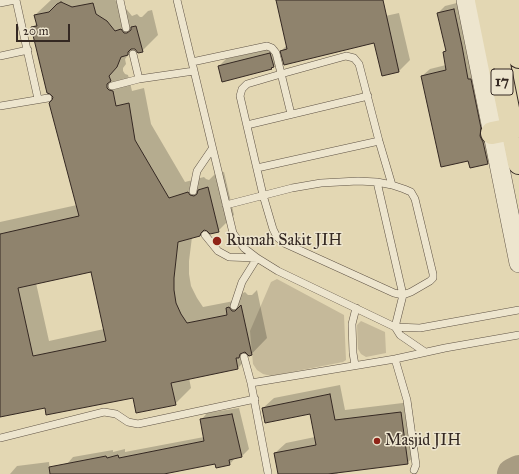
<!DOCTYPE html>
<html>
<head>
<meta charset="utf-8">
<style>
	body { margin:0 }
	#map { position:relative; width:519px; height:474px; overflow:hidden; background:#e3d7b3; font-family:"IM FELL Great Primer",serif }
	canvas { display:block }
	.scale { position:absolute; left:16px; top:24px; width:54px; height:18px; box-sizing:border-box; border:2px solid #342822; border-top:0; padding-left:5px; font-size:12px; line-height:14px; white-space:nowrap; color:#342822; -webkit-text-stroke:3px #ede5ce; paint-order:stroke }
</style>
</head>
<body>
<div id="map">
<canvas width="519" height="474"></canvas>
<div class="scale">20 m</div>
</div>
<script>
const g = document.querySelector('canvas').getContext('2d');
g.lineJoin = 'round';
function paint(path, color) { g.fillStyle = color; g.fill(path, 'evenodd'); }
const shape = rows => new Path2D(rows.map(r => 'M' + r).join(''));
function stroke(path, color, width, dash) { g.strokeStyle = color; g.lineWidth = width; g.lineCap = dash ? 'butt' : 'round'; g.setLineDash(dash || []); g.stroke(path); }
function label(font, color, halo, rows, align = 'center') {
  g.font = font + ' "IM FELL Great Primer",serif'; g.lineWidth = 3; g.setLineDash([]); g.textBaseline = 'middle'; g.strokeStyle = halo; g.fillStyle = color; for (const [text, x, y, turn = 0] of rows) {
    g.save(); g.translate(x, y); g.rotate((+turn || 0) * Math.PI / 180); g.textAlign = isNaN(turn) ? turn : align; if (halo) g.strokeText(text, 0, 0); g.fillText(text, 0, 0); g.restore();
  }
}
const green = shape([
	[277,279,344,315,346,360,343,362,271,376,263,374,257,370,253,364,250,331,271,282],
	[361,321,385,332,386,353,366,357,361,354,358,349,357,325]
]);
const shadow = shape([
	[51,0,115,0,123,5,132,16,137,14,140,17,142,17,148,11,152,10,158,35,142,51,134,48,125,59,126,64,123,68,123,71,125,74,128,75,132,91,144,88,151,124,185,182,204,177,206,179,209,180,215,174,224,172,234,215,218,231,205,229,200,235,192,237,189,261,189,274,191,286,197,298,203,307,234,301,243,293,245,292,248,295,252,295,257,290,267,338,238,368,189,378,191,388,175,404,134,397,46,407,0,416,0,222,77,205,54,96,32,28,37,23,35,15],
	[91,271,104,329,49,341,36,283],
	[277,0,369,0,358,22,399,13,410,60,398,72,375,42,281,51,287,45],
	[461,2,494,156,487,163,422,76,430,69,446,65,444,52,447,50,438,13,445,6],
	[277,47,281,59,271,69,219,66,226,59],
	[340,385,345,410,411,402,418,453,407,463,339,472,337,474,280,474,275,453,286,443,315,437,311,413,263,408,274,398],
	[239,408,249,449,242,456,236,457,230,464,216,463,158,474,69,474,67,464,73,457,113,450,113,452,125,449,125,452,204,437,201,420,207,413],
	[49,462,50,474,10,474,17,466]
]);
const river = shape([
	[513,474,519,471]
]);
const building = shape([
	[276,0,383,0,399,72,382,76,374,43,284,65,280,51,287,49,276,0],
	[61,2,72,7,93,3,96,14,107,21,115,31,121,29,124,33,127,33,131,30,131,27,136,26,143,52,138,53,135,49,131,49,128,52,128,55,121,57,117,67,109,76,111,81,107,84,107,88,109,90,113,91,116,106,129,103,135,140,169,198,188,192,190,195,194,196,197,194,198,190,208,187,219,232,210,234,207,231,204,230,201,233,200,236,178,242,174,278,174,290,176,303,181,314,187,323,227,315,226,308,229,307,232,311,235,311,241,305,252,355,249,356,245,352,240,354,239,358,236,358,238,369,171,383,176,405,136,413,133,398,46,415,45,408,0,417,0,234,79,216,49,103,52,100,53,97,50,94,47,93,31,27,37,26,34,15,49,12,57,4,61,2],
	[91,272,106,341,33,356,18,288,91,272],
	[454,9,462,46,468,79,471,79,481,128,480,136,483,142,488,164,470,168,468,161,441,167,421,76,446,70,443,52,446,51,437,13,454,9],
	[270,53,274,67,271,68,272,69,222,82,218,66,270,53],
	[330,394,335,420,401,412,408,464,328,474,278,474,274,453,316,445,310,414,265,423,262,408,330,394],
	[232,414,242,457,229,460,230,465,216,468,215,464,164,474,50,474,49,467,106,456,107,458,118,455,119,458,204,441,200,419,232,414]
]);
const service = shape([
	[16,0,38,99],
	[120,0,126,28],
	[177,0,233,233,244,248,257,258,278,271,395,327,420,328,519,310],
	[0,3,15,0],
	[133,54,139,79],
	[0,56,28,50],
	[192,62,267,46,272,48,276,53,291,114],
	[112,86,139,79,194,71],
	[0,106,48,98],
	[247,125,368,96],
	[257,168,379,141],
	[377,182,392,185,404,189,411,192,415,199,433,274,433,278,430,281,411,292,403,295,394,293,284,243,277,237,273,229,263,195,240,96,242,89,247,84,281,74,346,56,354,58,359,64,379,141,392,185],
	[193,191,197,171,212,149],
	[226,205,292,188,321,183,358,181,377,182,403,295,395,327,400,335,425,352],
	[205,235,218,251,229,257,257,258],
	[234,306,242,282,257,258],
	[244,357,251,383,268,473],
	[395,359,407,400,416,465,414,470],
	[355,365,353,353,352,324,356,308],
	[251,383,395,359,445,348,519,335],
	[0,438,104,412,116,414,128,422,138,424,255,399]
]);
const tertiary = shape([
	[466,0,519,263]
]);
const trunk = shape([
	[486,0,519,163],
	[508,0,519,57],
	[492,133,512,129]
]);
const markers = [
	[217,241,5,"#8f2418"],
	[377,441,4,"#8f2418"]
];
const shields = [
	[502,82,22]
];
const shieldNames = [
	["17",502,82]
];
const poiNames = [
	["Rumah Sakit JIH",226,241],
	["Masjid JIH",385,441]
];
paint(green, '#c5b99a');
paint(shadow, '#0003');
stroke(river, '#a89c82', 32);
paint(building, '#8f836d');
stroke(building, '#342822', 1);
stroke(service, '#605446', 8);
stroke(tertiary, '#605446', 20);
stroke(trunk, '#342822', 24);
stroke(service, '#ede5ce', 7);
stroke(tertiary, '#ede5ce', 19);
stroke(trunk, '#e3d7b3', 22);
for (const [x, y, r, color] of markers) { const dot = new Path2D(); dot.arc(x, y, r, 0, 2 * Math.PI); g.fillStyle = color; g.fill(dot); stroke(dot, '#ede5ce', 1.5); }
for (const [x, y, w] of shields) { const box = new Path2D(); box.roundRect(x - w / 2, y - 13, w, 26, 3); g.fillStyle = '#ede5ce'; g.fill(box); stroke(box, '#342822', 1); }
label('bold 15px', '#342822', null, shieldNames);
label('16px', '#342822', '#ede5ce', poiNames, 'left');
</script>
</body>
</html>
